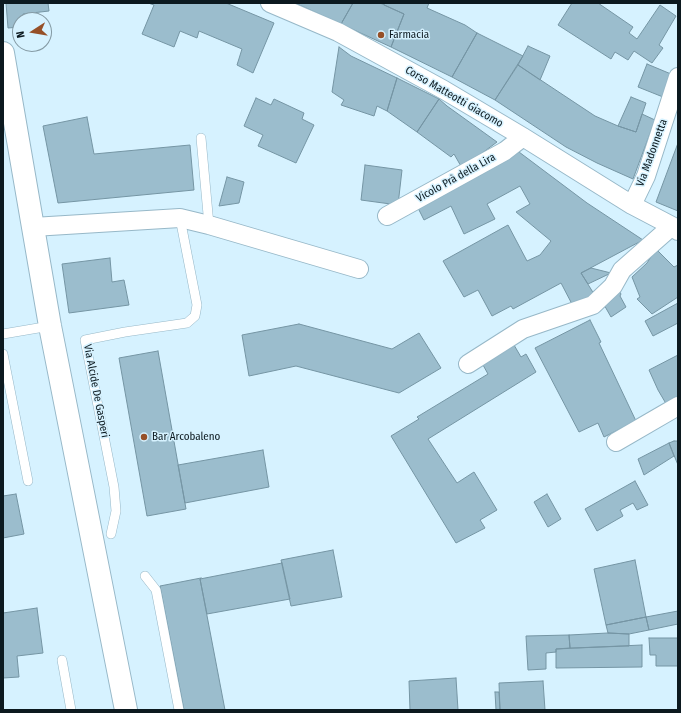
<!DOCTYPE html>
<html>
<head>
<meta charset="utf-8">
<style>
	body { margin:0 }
	#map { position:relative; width:681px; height:713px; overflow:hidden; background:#d6f2ff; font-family:"Fira Sans Condensed",sans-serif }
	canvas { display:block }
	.frame { position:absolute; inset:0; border:4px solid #0c191f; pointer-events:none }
	.north { position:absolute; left:12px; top:12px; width:40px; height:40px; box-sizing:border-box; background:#d6f2ff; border:1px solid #859ba5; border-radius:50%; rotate:258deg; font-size:11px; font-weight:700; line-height:16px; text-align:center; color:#0c191f }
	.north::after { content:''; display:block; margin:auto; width:14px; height:18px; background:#965028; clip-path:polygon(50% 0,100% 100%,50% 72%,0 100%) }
</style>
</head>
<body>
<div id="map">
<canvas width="681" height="713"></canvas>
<div class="frame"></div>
<div class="north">N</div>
</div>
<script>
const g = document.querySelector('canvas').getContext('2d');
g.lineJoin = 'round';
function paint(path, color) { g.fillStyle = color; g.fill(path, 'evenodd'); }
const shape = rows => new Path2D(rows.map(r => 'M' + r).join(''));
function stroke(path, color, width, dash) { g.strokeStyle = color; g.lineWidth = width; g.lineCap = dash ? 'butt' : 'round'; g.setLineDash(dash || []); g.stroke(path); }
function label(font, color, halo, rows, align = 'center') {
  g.font = font + ' "Fira Sans Condensed",sans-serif'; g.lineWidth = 3; g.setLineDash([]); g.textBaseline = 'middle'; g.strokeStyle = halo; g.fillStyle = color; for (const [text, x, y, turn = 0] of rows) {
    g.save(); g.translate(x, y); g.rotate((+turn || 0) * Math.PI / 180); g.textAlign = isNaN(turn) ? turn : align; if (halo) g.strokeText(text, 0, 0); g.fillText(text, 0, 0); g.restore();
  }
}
const building = shape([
	[6,3,48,3,49,11,23,14,24,20,20,20,20,27,8,28,6,3],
	[148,3,226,3,274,23,253,73,237,65,242,49,199,31,197,38,180,31,174,47,142,34,154,5,148,3],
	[295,3,353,3,341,24,295,3],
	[353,3,380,3,404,14,391,47,341,24,353,3],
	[384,3,429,3,427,8,465,25,477,33,452,77,391,47,404,14,384,5,384,3],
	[572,3,598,3,633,27,629,33,637,39,660,5,676,16,659,45,663,48,652,63,634,51,628,60,615,52,611,59,558,25,572,3],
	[477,33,523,56,495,100,452,77,477,33],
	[528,46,550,56,540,80,518,65,528,46],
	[339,47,351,56,397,78,387,111,377,106,374,116,341,105,344,100,332,92,339,47],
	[647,64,671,74,663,97,638,87,647,64],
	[518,65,595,116,618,126,636,132,642,114,655,120,633,179,597,163,566,147,495,100,518,65],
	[397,78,439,99,417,132,387,111,397,78],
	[631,97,646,103,636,132,618,126,631,97],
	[256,98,271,105,274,99,304,113,302,119,314,125,296,163,258,146,263,135,244,126,256,98],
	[439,99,447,106,497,142,462,168,454,154,451,157,417,132,439,99],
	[87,117,94,154,190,145,194,190,58,203,43,126,87,117],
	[678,143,678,211,656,202,678,143],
	[519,152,587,203,643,240,581,273,594,294,573,306,561,283,513,309,511,306,492,316,478,290,464,297,443,261,508,225,527,261,540,255,551,241,516,212,530,204,520,186,487,204,495,219,464,234,451,206,424,220,417,206,519,152],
	[365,165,402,170,398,205,361,200,365,165],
	[227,177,244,182,239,203,219,206,227,177],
	[656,249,674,267,678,265,678,297,652,314,637,299,640,297,632,277,647,263,656,249],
	[110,258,112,282,124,280,129,305,69,313,62,264,110,258],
	[591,268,611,273,588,284,581,273,591,268],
	[618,289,621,294,620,296,626,307,611,317,603,303,618,289],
	[678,303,678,323,653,336,645,321,678,303],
	[590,320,601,342,599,343,636,421,604,437,598,423,579,432,535,348,590,320],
	[299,324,392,349,419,333,441,368,399,393,296,366,249,376,242,335,299,324],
	[514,345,521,357,526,354,536,372,428,439,457,483,474,472,497,510,480,520,485,528,456,543,391,436,419,419,417,417,488,374,483,365,514,345],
	[158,351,186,509,147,516,119,358,158,351],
	[678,355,678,401,668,407,658,390,649,370,678,355],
	[674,441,678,441,678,465,669,443,674,441],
	[669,443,674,456,644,475,638,459,669,443],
	[263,450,269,487,185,503,178,465,263,450],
	[635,481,648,505,637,510,633,503,620,510,623,516,597,531,585,509,635,481],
	[16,494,24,534,3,538,3,496,16,494],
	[547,494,561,519,548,527,534,502,547,494],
	[333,550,342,597,291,606,281,560,333,550],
	[635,560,646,617,606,625,594,569,635,560],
	[282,563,290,599,207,614,200,579,282,563],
	[201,578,200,579,225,710,184,710,160,586,201,578],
	[37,608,43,653,17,656,19,677,3,678,3,613,37,608],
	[678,611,678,624,649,630,646,617,678,611],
	[646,617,649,630,629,634,608,633,606,625,646,617],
	[608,633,629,634,629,646,570,648,569,635,608,633],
	[569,635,570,648,556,649,556,652,546,653,546,669,528,670,526,636,569,635],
	[649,638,678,638,678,666,656,666,656,655,650,655,649,638],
	[642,645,642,667,556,668,556,649,642,645],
	[456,678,458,710,410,710,409,681,456,678],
	[543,681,545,710,500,710,499,683,543,681],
	[495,692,499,692,500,710,496,710,495,692]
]);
const service = shape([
	[201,138,209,225],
	[3,334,50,326],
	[3,354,28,481],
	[111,534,116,511,114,487,85,340,125,332,187,323,195,316,197,305,180,218],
	[145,576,156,590,179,710],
	[62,660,71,710]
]);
const minor = shape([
	[270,3,338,32,444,90,523,137,632,205,672,226,678,231],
	[632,205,646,176,678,77],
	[387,216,505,151,523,137],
	[33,227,180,218,209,225,359,269],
	[468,364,523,329,593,305,613,286,622,270,672,226],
	[616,442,678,406]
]);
const tertiary = shape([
	[3,53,50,326,126,710]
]);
const markers = [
	[381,35,4,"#965028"],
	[144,437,4,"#965028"]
];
const poiNames = [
	["Farmacia",389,35],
	["Bar Arcobaleno",152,437]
];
const streetNames = [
	["Corso Matteotti Giacomo",454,97,30],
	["Via Madonnetta",652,153,-70],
	["Vicolo Prà della Lira",456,178,-29],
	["Via Alcide De Gasperi",96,391,79]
];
paint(building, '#9bbdcd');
stroke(building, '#7595a4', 1);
stroke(service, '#97b8c8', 10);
stroke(minor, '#97b8c8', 20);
stroke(tertiary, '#97b8c8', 24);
stroke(service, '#fff', 9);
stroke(minor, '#fff', 18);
stroke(tertiary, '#fff', 22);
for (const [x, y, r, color] of markers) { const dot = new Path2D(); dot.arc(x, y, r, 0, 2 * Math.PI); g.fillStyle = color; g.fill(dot); stroke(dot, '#d6f2ff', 1.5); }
label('11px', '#0c191f', '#d6f2ff', poiNames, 'left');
label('11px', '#0c191f', '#d6f2ff', streetNames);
</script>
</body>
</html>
